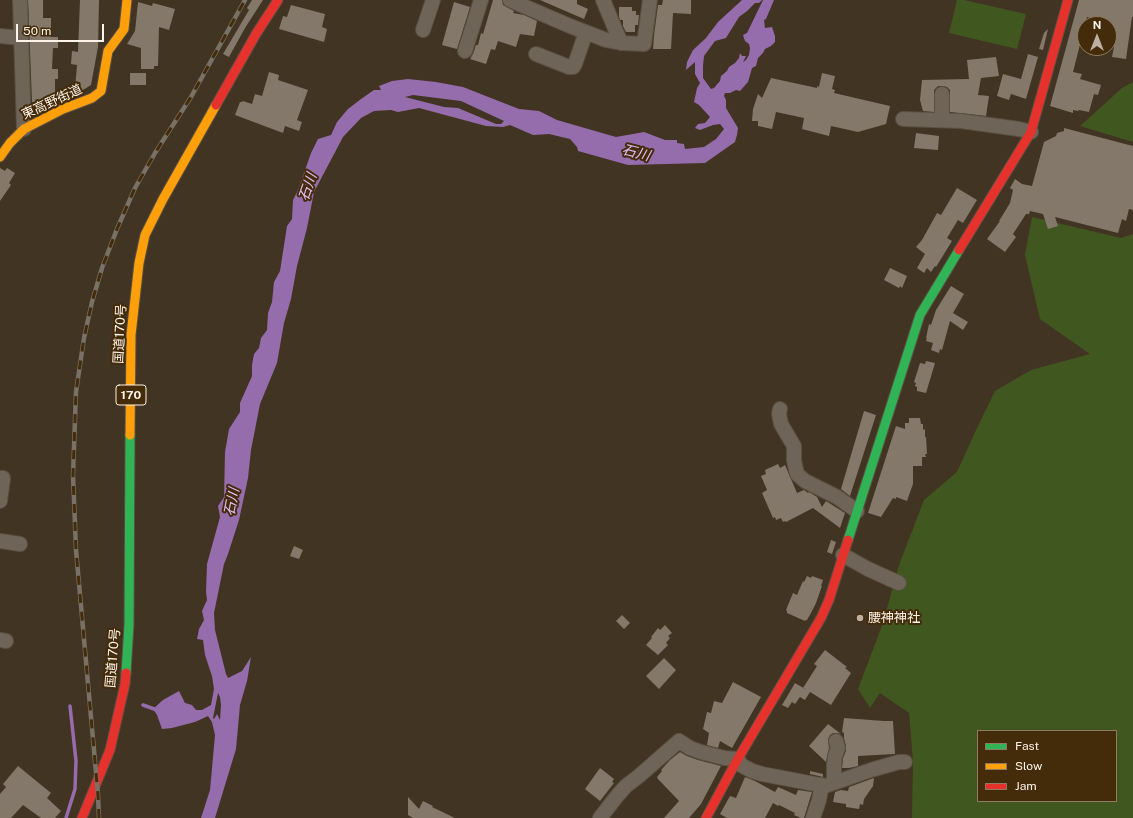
<!DOCTYPE html>
<html>
<head>
<meta charset="utf-8">
<style>
	body { margin:0 }
	#map { position:relative; width:1133px; height:818px; overflow:hidden; background:#413422; font-family:"Public Sans",sans-serif }
	canvas { display:block }
	.legend { position:absolute; left:977px; top:730px; width:140px; height:72px; box-sizing:border-box; background:#442b09; border:1px solid #8e7b62; margin:0; padding:5px 7px; list-style:none; font-size:12px; color:#fdf3e8 }
	.legend li { display:flex; align-items:center; gap:8px; height:20px }
	.legend b { width:20px; border:1px solid #8e7b62 }
	.north { position:absolute; left:1077px; top:16px; width:40px; height:40px; box-sizing:border-box; background:#442b09; border:1px solid #8e7b62; border-radius:50%; rotate:0deg; font-size:11px; font-weight:700; line-height:16px; text-align:center; color:#fdf3e8 }
	.north::after { content:''; display:block; margin:auto; width:14px; height:18px; background:#bbb0a3; clip-path:polygon(50% 0,100% 100%,50% 72%,0 100%) }
	.scale { position:absolute; left:16px; top:24px; width:88px; height:18px; box-sizing:border-box; border:2px solid #fdf3e8; border-top:0; padding-left:5px; font-size:12px; line-height:14px; white-space:nowrap; color:#fdf3e8; -webkit-text-stroke:3px #442b09; paint-order:stroke }
</style>
</head>
<body>
<div id="map">
<canvas width="1133" height="818"></canvas>
<ul class="legend">
<li><b style="height:5px;background:#30b455"></b>Fast</li>
<li><b style="height:5px;background:#ff9f0a"></b>Slow</li>
<li><b style="height:5px;background:#e5322d"></b>Jam</li>
</ul>
<div class="north">N</div>
<div class="scale">50 m</div>
</div>
<script>
const g = document.querySelector('canvas').getContext('2d');
g.lineJoin = 'round';
function paint(path, color) { g.fillStyle = color; g.fill(path, 'evenodd'); }
const shape = rows => new Path2D(rows.map(r => 'M' + r).join(''));
function stroke(path, color, width, dash) { g.strokeStyle = color; g.lineWidth = width; g.lineCap = dash ? 'butt' : 'round'; g.setLineDash(dash || []); g.stroke(path); }
function label(font, color, halo, rows, align = 'center') {
  g.font = font + ' "Public Sans","Noto Sans JP",sans-serif'; g.lineWidth = 4; g.setLineDash([]); g.textBaseline = 'middle'; g.strokeStyle = halo; g.fillStyle = color; for (const [text, x, y, turn = 0] of rows) {
    g.save(); g.translate(x, y); g.rotate((+turn || 0) * Math.PI / 180); g.textAlign = isNaN(turn) ? turn : align; if (halo) g.strokeText(text, 0, 0); g.fillText(text, 0, 0); g.restore();
  }
}
const green = shape([
	[957,0,964,0,1026,14,1017,49,949,33],
	[1133,82,1133,142,1080,126,1122,88],
	[1032,217,1121,238,1133,234,1133,818,912,818,913,761,909,713,880,693,870,708,858,689,883,623,899,565,924,500,957,472,977,428,995,391,1031,370,1090,354,1040,319,1025,255],
	[978,731,1116,731,1116,801,978,801]
]);
const water = shape([
	[742,0,762,0,759,3,755,3,747,11,739,17,726,38,715,41,704,56,703,66,703,78,711,89,714,88,720,81,721,76,727,71,729,67,735,63,739,58,740,53,742,56,746,56,743,62,746,60,749,55,750,48,749,44,745,41,743,35,747,33,763,0,774,0,766,19,764,20,765,28,772,27,775,36,775,42,771,46,765,49,763,53,758,58,756,66,752,68,748,82,740,91,736,90,730,93,725,93,724,96,726,100,726,108,738,128,737,135,735,142,705,163,628,165,578,151,577,147,570,139,549,134,533,135,510,125,503,127,486,126,419,108,398,112,391,110,374,111,361,118,343,137,314,192,307,228,297,266,291,299,284,323,277,363,260,404,251,450,248,478,239,520,228,554,224,564,214,613,215,630,226,674,228,678,242,671,251,657,247,681,240,705,236,749,215,818,201,818,210,790,215,735,212,722,208,716,195,722,172,728,162,729,157,715,153,709,163,700,179,691,185,703,192,705,196,710,202,710,211,705,214,689,212,676,205,655,203,640,197,639,199,629,204,620,202,611,207,600,206,592,207,564,220,517,218,506,224,497,225,452,229,429,240,412,240,403,252,376,252,365,254,354,259,348,261,338,267,330,268,313,272,302,274,282,280,271,287,226,292,219,293,200,298,190,311,153,318,139,331,135,337,122,348,109,361,99,374,90,381,90,379,86,392,81,408,79,436,82,463,87,519,109,539,111,557,120,616,137,644,132,665,140,677,140,677,143,684,144,685,149,704,147,716,139,724,129,720,124,713,125,700,130,695,128,698,124,705,123,710,117,699,105,694,102,697,88,700,83,695,74,695,62,686,70,687,62,693,50,706,38,718,22],
	[413,95,461,101,504,121,501,124,496,124,458,108,444,107,405,97],
	[218,693,220,697,221,705,220,720,217,714,214,719,213,718]
]);
const stream = shape([
	[143,705,157,710],
	[66,818,75,789,76,761,70,706]
]);
const building = shape([
	[28,0,43,0,43,18,51,18,51,37,58,37,58,48,53,48,52,69,58,69,58,79,55,79,55,99,45,99,45,102,32,102],
	[80,0,99,0,98,47,91,85,83,90,75,89,77,65,71,64,72,51,78,52],
	[252,0,263,0,245,28,229,57,223,54,249,10,247,8],
	[493,0,502,0,503,5,514,11,513,13,524,15,537,21,534,36,520,34,516,47,498,41,495,50,491,49,486,64,470,59,473,54,476,45,478,45,481,33,483,34],
	[540,0,577,0,577,4,588,9,584,19],
	[663,0,691,0,691,14,673,13,671,49,653,49,654,35,658,5,662,5],
	[1079,0,1133,0,1133,17,1132,17,1126,59,1112,57,1114,47,1109,46,1109,23,1087,17,1073,72,1082,74,1080,79,1101,85,1098,95,1094,94,1089,112,1079,110,1078,111,1073,110,1073,113,1050,106],
	[138,2,152,6,153,3,175,9,169,30,159,27,158,66,154,66,154,69,141,69,141,48,127,44,135,31],
	[454,2,470,7,457,49,442,45],
	[291,5,325,14,322,27,327,29,324,42,279,29,283,16,287,17],
	[619,7,632,7,632,11,636,11,636,15,639,15,638,25,635,25,635,32,626,32,623,26,623,20,620,20,619,16],
	[1048,29,1043,50,1039,49,1044,33],
	[1028,54,1038,57,1026,99,1011,94,1009,100,997,96,1003,74,1021,79],
	[996,57,999,76,981,78,978,95,989,96,986,116,950,112,950,90,947,87,942,86,938,86,934,90,934,112,923,111,920,100,922,80,969,79,967,60],
	[269,72,279,75,278,80,308,90,297,120,302,122,299,131,285,126,283,133,235,115,240,102,242,102,243,101,252,104,255,94,262,96],
	[130,73,146,73,146,85,130,85],
	[822,73,835,76,832,89,835,90,834,93,890,106,886,124,858,132,831,126,829,136,802,129,804,118,776,112,772,129,758,126,758,121,752,121,753,109,758,94,762,98,771,78,817,88,817,86,819,87],
	[1064,128,1133,146,1133,210,1129,209,1126,221,1122,219,1118,233,1055,217,1058,226,1048,229,1043,214,1030,211,1029,214,1026,214,1013,234,1016,237,1005,252,987,239,1000,221,999,221,1010,203,1013,190,1010,188,1015,179,1022,184,1032,186,1044,142,1056,136,1057,133,1064,131],
	[916,133,939,136,938,150,914,148],
	[0,168,5,171,7,168,15,173,9,183,11,185,0,201],
	[957,188,977,200,963,223,958,220,947,238,952,241,936,267,935,266,931,272,927,268,924,273,917,268,925,254,916,247,922,240,937,213,941,215],
	[890,268,907,276,902,288,900,286,899,288,884,280],
	[951,286,964,294,953,313,968,322,963,330,950,321,942,350,940,349,939,353,931,350,933,343,926,341,927,338,926,338,929,324,931,325,936,310],
	[926,361,935,363,926,393,917,391,917,387,915,386,916,383,914,382,920,363,925,364],
	[864,411,876,415,850,496,841,489],
	[909,418,920,418,921,424,923,424,923,430,925,429,925,437,926,437,927,454,925,454,926,457,922,457,922,466,913,466,913,484,907,501,896,497,896,499,893,498,881,517,868,513,896,426,905,429,905,423,909,423],
	[778,464,780,468,785,465,797,493,804,490,808,493,809,492,817,497,822,507,826,501,845,513,840,528,813,508,786,522,785,521,783,522,781,518,776,520,775,517,773,518,762,493,767,490,761,476,766,474,765,470],
	[831,540,836,542,832,554,827,552],
	[294,546,303,550,299,559,290,556],
	[807,576,811,578,812,576,823,580,821,586,822,586,816,603,811,613,807,620,806,620,805,621,787,613,787,611,786,610,793,593,797,595,803,581,804,582],
	[622,615,630,623,624,629,616,621],
	[665,625,672,633,668,636,670,638,666,643,668,645,658,655,646,645,652,638,651,637,658,628,660,630],
	[825,650,847,667,845,668,851,673,831,705,810,692,805,700,800,697,795,704,792,702,788,708,782,705,795,683,807,690,803,688,817,666,814,664],
	[664,658,676,670,659,689,646,676],
	[733,682,761,697,732,748,720,741,718,748,707,745,709,733,703,729,707,712,711,713,714,701,722,703],
	[844,718,884,721,893,721,895,754,858,756,858,766,849,768,842,768,843,758,846,751,846,746,844,738,844,733,842,732],
	[828,724,841,734,838,733,833,733,830,735,828,739,829,748,826,762,809,746],
	[680,752,687,756,698,760,721,766,701,804,689,818,664,818,679,801,658,779,657,777,662,771,661,770,670,760],
	[18,766,51,793,47,798,61,811,55,818,41,818,23,805,11,818,0,818,0,794,6,787,3,784],
	[600,768,614,779,612,782,614,783,600,801,585,789],
	[810,771,823,774,823,777,810,774],
	[745,777,755,781,775,792,778,787,796,795,798,790,812,792,804,818,801,818,794,815,795,813,779,805,778,806,773,803,765,818,727,818,720,814,730,796,736,798],
	[874,778,873,786,864,799,863,805,860,804,859,809,846,807,846,804,833,802,835,792,841,790,848,791,849,787],
	[408,797,419,809,423,801,433,806,432,807,455,818,413,818,408,815]
]);
const street = shape([
	[20,0,24,129],
	[510,0,521,5,570,26,606,40,621,43,644,44,650,0],
	[603,0,621,43],
	[423,30,433,0],
	[0,36,21,38],
	[465,51,481,0],
	[536,54,569,67,573,67,575,64,586,32],
	[942,94,942,120],
	[903,119,961,121,1019,129,1031,132],
	[780,409,779,414,781,424,794,446,794,460,797,474,805,481,837,497,857,511],
	[0,478,3,478,0,501],
	[0,541,20,544],
	[843,555,868,569,899,583],
	[0,640,6,641],
	[834,783,834,764,835,756,838,748,836,741],
	[600,818,617,796,626,786,639,776,679,741,690,748,701,752,724,758,738,759,741,765,752,771,762,774,825,786,871,770,899,762,905,762],
	[813,818,819,800,822,785]
]);
const fast = shape([
	[848,540,920,315,959,250],
	[126,673,129,625,130,435]
]);
const slow = shape([
	[0,157,10,143,24,129,63,109,92,98,101,91,108,51,124,29,127,0],
	[130,435,131,335,139,263,145,235,163,199,216,105]
]);
const jam = shape([
	[216,105,256,34,278,0],
	[959,250,1031,132,1068,0],
	[82,818,110,750,125,684,126,673],
	[706,818,736,762,821,618,829,600,848,540]
]);
const rail = shape([
	[99,818,98,795,76,550,73,475,76,392,84,338,92,302,102,268,117,229,135,188,155,153,191,97,245,0]
]);
const markers = [
	[860,618,4,"#bbb0a3"]
];
const shields = [
	[131,395,30]
];
const shieldNames = [
	["170",131,395]
];
const streetNames = [
	["東高野街道",52,102,-25],
	["国道170号",120,334,-87],
	["国道170号",113,658,-85]
];
const poiNames = [
	["腰神神社",868,618]
];
const waterNames = [
	["石川",636,153,14],
	["石川",308,187,-71],
	["石川",232,502,-79]
];
paint(green, '#415720');
paint(water, '#956cac');
stroke(stream, '#956cac', 3.5);
paint(building, '#84786a');
stroke(street, '#594f42', 16);
stroke(fast, '#594f42', 11);
stroke(slow, '#594f42', 11);
stroke(jam, '#594f42', 11);
stroke(street, '#6e6457', 14);
stroke(fast, '#30b455', 9);
stroke(slow, '#ff9f0a', 9);
stroke(jam, '#e5322d', 9);
stroke(rail, '#797066', 4.5);
stroke(rail, '#442b09', 3, [9]);
for (const [x, y, r, color] of markers) { const dot = new Path2D(); dot.arc(x, y, r, 0, 2 * Math.PI); g.fillStyle = color; g.fill(dot); stroke(dot, '#442b09', 1.5); }
for (const [x, y, w] of shields) { const box = new Path2D(); box.roundRect(x - w / 2, y - 10, w, 20, 3); g.fillStyle = '#442b09'; g.fill(box); stroke(box, '#fdf3e8', 1); }
label('bold 12px', '#fdf3e8', null, shieldNames);
label('13px', '#fdf3e8', '#442b09', streetNames);
label('13px', '#fdf3e8', '#442b09', poiNames, 'left');
label('italic 14px', '#e3c1fc', '#442b09', waterNames);
</script>
</body>
</html>
